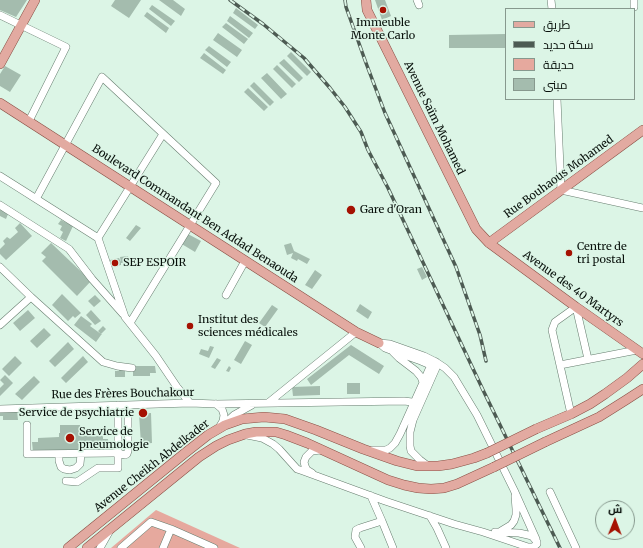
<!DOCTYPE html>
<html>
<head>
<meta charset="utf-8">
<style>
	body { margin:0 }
	#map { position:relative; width:643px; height:548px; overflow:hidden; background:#dcf5e6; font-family:Merriweather,Cairo,serif }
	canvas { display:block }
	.legend { position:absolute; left:505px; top:8px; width:130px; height:92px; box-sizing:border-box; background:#dcf5e6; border:1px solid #87998e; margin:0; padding:5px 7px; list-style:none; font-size:12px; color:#08100b }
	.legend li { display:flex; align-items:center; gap:8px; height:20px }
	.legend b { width:20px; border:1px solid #87998e }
	.north { position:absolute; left:595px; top:500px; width:40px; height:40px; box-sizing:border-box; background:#dcf5e6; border:1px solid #87998e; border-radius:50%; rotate:1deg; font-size:11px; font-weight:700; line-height:16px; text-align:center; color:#08100b }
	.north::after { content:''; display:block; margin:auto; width:14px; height:18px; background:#a51102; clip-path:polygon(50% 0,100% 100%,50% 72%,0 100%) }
</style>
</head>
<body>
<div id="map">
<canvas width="643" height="548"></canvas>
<ul class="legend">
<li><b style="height:5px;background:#e2aaa1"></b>طريق</li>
<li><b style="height:5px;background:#4d5b53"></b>سكة حديد</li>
<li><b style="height:11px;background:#e6a99e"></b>حديقة</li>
<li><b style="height:11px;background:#a4bcae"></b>مبنى</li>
</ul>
<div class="north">ش</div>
</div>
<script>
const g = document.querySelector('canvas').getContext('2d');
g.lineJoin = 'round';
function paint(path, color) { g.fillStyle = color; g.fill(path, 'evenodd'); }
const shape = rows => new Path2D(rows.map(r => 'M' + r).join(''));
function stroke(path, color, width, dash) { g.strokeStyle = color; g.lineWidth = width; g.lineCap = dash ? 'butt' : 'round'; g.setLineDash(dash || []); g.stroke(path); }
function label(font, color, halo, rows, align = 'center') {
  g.font = font + ' Merriweather,serif'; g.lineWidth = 3; g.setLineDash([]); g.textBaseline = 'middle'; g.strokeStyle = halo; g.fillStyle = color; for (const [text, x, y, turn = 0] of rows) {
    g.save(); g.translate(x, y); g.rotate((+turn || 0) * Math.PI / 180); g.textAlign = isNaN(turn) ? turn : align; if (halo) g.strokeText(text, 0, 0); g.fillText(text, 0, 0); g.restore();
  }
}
const green = shape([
	[156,510,240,548,111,548]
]);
const building = shape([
	[0,0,27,0,16,17,0,10],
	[115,0,141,0,129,18,111,6],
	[159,0,173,0,185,9,181,16],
	[375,0,385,0,391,16,382,20],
	[152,5,175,21,171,26,149,9],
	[236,8,258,25,255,29,233,13],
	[147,12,169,28,166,33,144,16],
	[230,16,253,33,249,38,227,21],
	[226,23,248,39,244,44,222,27],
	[218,33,242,50,237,57,213,40],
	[506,34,506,48,449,48,449,35],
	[209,46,231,62,227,67,205,50],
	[291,52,311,72,307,76,287,56],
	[204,53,226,70,223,74,200,58],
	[284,59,303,78,299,82,279,63],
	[277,65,296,84,292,88,273,69],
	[5,66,21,75,10,92,0,86,0,74],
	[267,73,287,94,281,99,261,78],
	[254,82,274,102,270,106,250,86],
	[248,88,268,107,264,111,244,92],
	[0,209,8,214,6,219,0,216],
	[61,220,73,226,66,241,60,238,63,232,60,230,62,226,58,224],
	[20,223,32,236,6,260,0,254,0,249,5,244,3,241,7,237,10,239,18,232,15,228],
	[136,225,141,228,130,241,126,238],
	[186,233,201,241,195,252,180,243],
	[51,243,91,281,77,296,42,261,46,257,41,253],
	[291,243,294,251,310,259,307,264,298,259,297,261,291,258,293,253,287,255,284,245],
	[128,256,129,262,121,263,121,265,111,267,110,260,119,258,121,262,120,257],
	[422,267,427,277,422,280,417,269],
	[315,270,322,275,312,289,305,285],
	[62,294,81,313,75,318,73,316,68,321,52,305],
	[95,295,101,301,94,307,88,301],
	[360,304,372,312,368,319,356,311],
	[272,305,278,309,265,327,259,323],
	[28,310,35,318,20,331,13,323],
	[91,310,101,321,95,325,86,315],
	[81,316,92,324,90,326,101,334,98,331,103,326,106,329,101,334,102,335,101,335,96,342,74,325],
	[44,328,51,335,37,348,30,341],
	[245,341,252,345,241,364,234,360],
	[68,342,74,349,55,367,49,361],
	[351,345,384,366,379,374,349,355,311,385,307,379],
	[210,346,214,347,209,358,199,354,201,349,208,351],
	[15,356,22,363,9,376,2,369],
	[83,356,88,362,66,383,61,378],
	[217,358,221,360,215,369,211,367],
	[133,366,155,366,156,373,150,373,150,376,133,376],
	[229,366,231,368,229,372,226,371],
	[119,367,125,367,125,377,115,377,115,371,119,371],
	[5,375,13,383,0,396,0,388,4,384,0,380],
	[34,376,40,382,22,400,15,394],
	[347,383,360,383,360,394,347,394],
	[320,386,320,395,293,396,292,387],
	[0,410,17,410,18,420,3,420,3,416,0,416],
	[151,413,152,443,141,444,139,414],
	[60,425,80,425,82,436,103,436,103,439,108,439,109,449,33,452,32,442,38,442,38,438,59,437,59,433,60,433]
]);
const minor = shape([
	[417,0,419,5],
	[551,0,552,9],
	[634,0,634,7],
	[0,15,66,47,29,121],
	[557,99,561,190,643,208],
	[0,176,98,238],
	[36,199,102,77,216,183,130,323],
	[0,205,69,249,92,279,123,314],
	[98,238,125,317,156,356,177,387,190,403],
	[98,238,163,134],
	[0,267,31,297],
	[226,295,245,261],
	[0,325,31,297,103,362,117,366,132,368],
	[379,343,390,344,424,356,436,362,445,368,454,377,477,415,514,490,536,539],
	[379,343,385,348,393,351,421,361,435,367],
	[393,352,399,358,416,371,421,377,423,382],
	[560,365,637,350],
	[268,403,356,332],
	[216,404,222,409,224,415,223,421,220,426],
	[118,405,118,452,121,454,125,455,127,454,128,451,128,405],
	[0,409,190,403,216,404,404,401,420,403],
	[571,414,552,330,555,322,576,307,588,359],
	[27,425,27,454,113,453,118,452,118,468,98,468,77,482,66,481],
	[223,425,234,415,252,405],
	[247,435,262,438,273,444,279,449,297,469,303,471,385,501,454,524,483,532,528,547,533,547,537,544,537,542,532,536,528,535,519,533,495,532],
	[372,450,386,450,390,448,395,443,400,434,431,365,436,362],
	[59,454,59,461,61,467,64,469,70,470,76,468,80,464,81,454],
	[428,466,420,460,411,451,410,446,410,432,413,420,436,368,436,362],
	[312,473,307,470,305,466,304,462,306,457,312,451,321,450],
	[550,492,576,548],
	[371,496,382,521,393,548],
	[430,516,437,528,446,548],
	[501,531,511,525,514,521,516,515,516,509,515,496],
	[100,548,109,532],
	[121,548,151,522,171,529,214,548],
	[163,548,171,529],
	[361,548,355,537,356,530,360,528,382,521]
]);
const major = shape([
	[366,0,367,10,476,229,489,243,576,307,643,354],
	[0,64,35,0],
	[0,103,356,332,379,343],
	[489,243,643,130],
	[536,429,571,414,590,404,605,394,627,378,643,364],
	[545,442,599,417,626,400,643,389],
	[68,548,185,453,208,435,225,425,242,419,264,417,285,419,316,430,363,449,397,461,417,466,438,466,452,464,474,458,487,453],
	[87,548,199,457,216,446,228,440,245,434,256,432,276,432,286,435,307,443,388,480,404,485,418,488,431,489,444,488,457,484,494,467]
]);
const rail = shape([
	[230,0,263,24,304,58,330,88,345,107,361,132,368,150,388,188,483,390,560,548],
	[345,0,346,7,366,63,385,113,456,267,480,335,486,361]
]);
const majorBridge = shape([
	[487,453,536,429],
	[494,467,545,442]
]);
const markers = [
	[383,10,4,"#a51102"],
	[351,210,5,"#a51102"],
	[569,253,4,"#a51102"],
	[115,263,4,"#a51102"],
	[190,326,4,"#a51102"],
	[143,413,5,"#a51102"],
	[70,438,5,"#a51102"]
];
const poiNames = [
	["Immeuble",383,23,"center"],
	["Monte Carlo",383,36,"center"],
	["Gare d'Oran",360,210],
	["Centre de",577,247],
	["tri postal",577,260],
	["SEP ESPOIR",123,263],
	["Institut des",198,320],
	["sciences médicales",198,333],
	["Service de psychiatrie",134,413,"right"],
	["Service de",79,432],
	["pneumologie",79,445]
];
const streetNames = [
	["Avenue Saïm Mohamed",434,118,64],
	["Rue Bouhaous Mohamed",559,177,-36],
	["Boulevard Commandant Ben Addad Benaouda",195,214,33],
	["Avenue des 40 Martyrs",573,289,36],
	["Rue des Frères Bouchakour",123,394,-1],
	["Avenue Cheikh Abdelkader",152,466,-38]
];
paint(green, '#e6a99e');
paint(building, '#a4bcae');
stroke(minor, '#677d6f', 8);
stroke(major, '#894f44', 10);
stroke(minor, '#fff', 7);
stroke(major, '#e2aaa1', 9);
stroke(rail, '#4d5b53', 3.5);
stroke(rail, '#dcf5e6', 2, [6]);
stroke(majorBridge, '#894f44', 10, []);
stroke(majorBridge, '#e2aaa1', 9);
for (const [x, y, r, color] of markers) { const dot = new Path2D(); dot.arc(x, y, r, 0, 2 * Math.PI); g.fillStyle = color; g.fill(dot); stroke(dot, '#dcf5e6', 1.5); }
label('11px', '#08100b', '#dcf5e6', poiNames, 'left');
label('11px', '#08100b', '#dcf5e6', streetNames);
</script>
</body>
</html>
